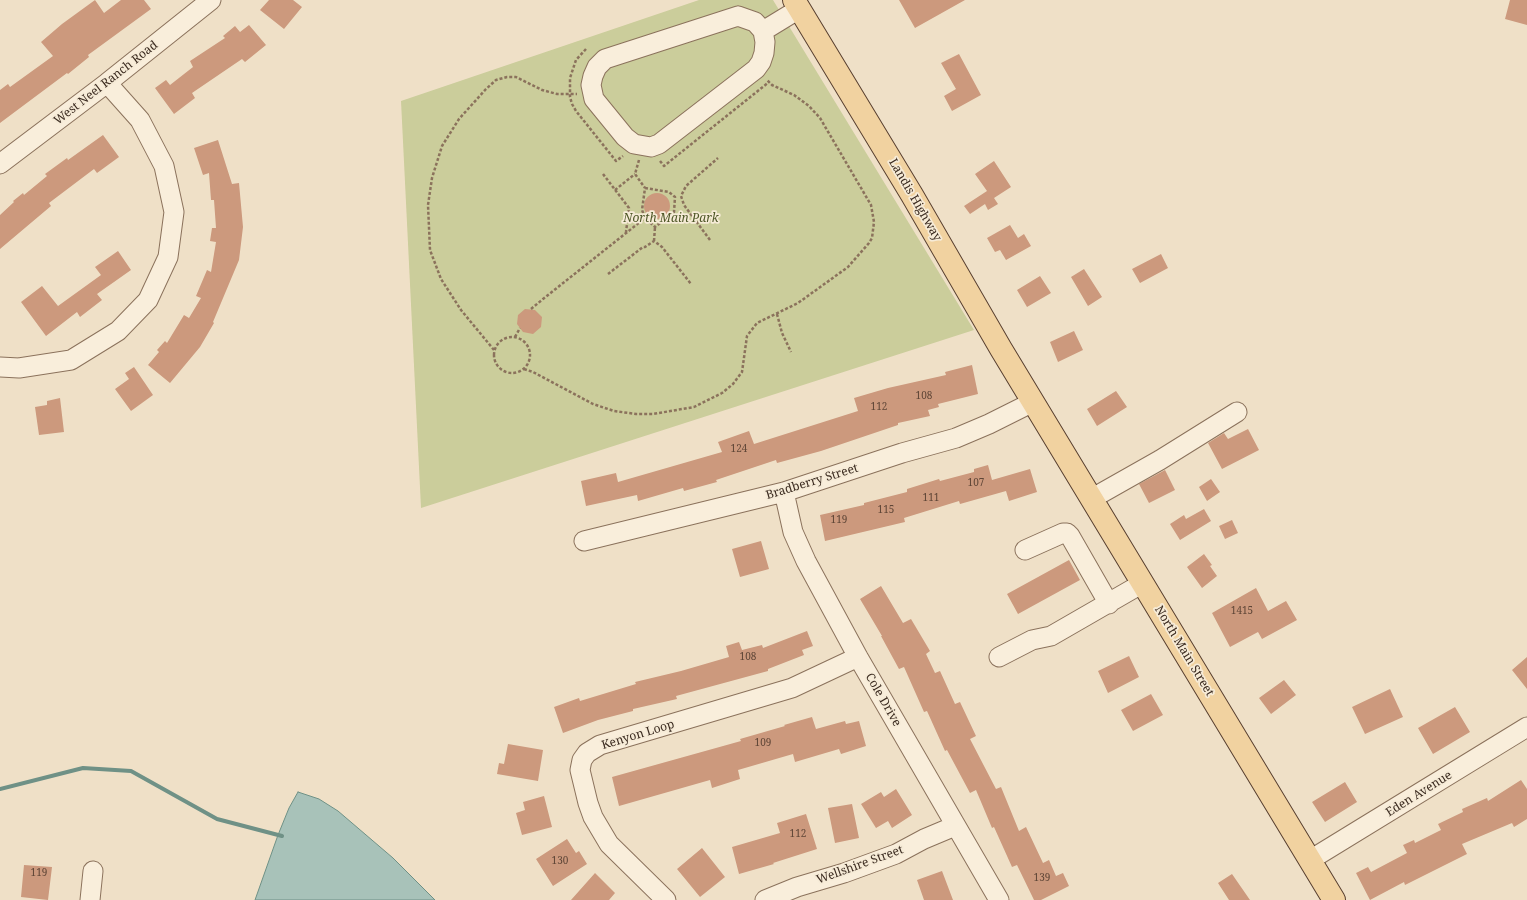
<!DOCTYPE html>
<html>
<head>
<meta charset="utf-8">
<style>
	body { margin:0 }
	canvas { display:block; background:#efe0c7 }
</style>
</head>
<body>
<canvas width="1527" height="900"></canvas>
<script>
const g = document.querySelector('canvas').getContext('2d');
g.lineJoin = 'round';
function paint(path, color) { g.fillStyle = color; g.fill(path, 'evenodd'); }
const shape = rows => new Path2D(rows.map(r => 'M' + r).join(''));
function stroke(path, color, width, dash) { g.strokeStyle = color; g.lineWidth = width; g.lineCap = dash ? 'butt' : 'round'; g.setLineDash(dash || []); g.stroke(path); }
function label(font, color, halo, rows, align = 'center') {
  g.font = font + ' "Noto Serif",serif'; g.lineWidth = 3.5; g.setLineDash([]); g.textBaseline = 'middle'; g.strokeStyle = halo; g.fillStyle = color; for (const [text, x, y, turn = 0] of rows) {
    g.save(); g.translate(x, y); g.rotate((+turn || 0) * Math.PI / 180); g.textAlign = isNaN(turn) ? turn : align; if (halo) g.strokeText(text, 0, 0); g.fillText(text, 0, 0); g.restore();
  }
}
const green = shape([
	[699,0,773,0,974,330,421,508,401,101]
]);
const water = shape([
	[298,792,319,799,338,811,393,858,435,900,255,900,278,835,289,808,298,792]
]);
const stream = shape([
	[0,789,83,768,131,771,217,819,282,836]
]);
const building = shape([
	[95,0,104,13,121,0,144,0,151,9,88,55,89,57,68,74,67,73,0,123,0,90,8,84,10,87,53,56,41,42,62,24],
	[269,0,293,0,302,7,284,29,260,10],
	[899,0,965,0,915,28],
	[1510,0,1527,0,1527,25,1505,19],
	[249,25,266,45,245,62,242,59,192,93,195,98,174,114,155,88,166,80,170,85,193,67,190,61,225,38,223,36,235,26,240,32],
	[959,54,981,95,952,111,944,96,956,89,941,63],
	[103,135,119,157,97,173,94,169,49,203,51,206,0,249,0,215,14,202,13,201,23,193,24,195,47,176,45,174,67,158,68,160],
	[218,140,232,184,239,183,243,227,239,260,213,322,214,323,200,347,170,383,148,365,159,352,157,350,165,341,167,343,184,315,189,318,201,298,196,296,207,270,211,272,216,242,210,241,212,228,216,228,214,200,211,200,209,173,203,175,194,148],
	[994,161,1011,187,994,198,998,204,988,210,985,204,970,214,964,206,987,191,975,174],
	'644 206a13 13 0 1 1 26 0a13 13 0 1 1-26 0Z',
	[1010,225,1018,238,1024,234,1031,246,1006,260,1000,250,995,252,987,238],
	[118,251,131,270,97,294,102,300,80,317,77,312,46,336,21,302,42,286,58,306,101,275,95,267],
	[1161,254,1168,268,1140,283,1132,269],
	[1084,269,1102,297,1088,306,1071,277],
	[1040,276,1051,293,1027,307,1017,290],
	[525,309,535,310,542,317,541,327,533,334,523,332,517,324,518,315],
	[1074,331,1083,350,1058,362,1050,342],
	[972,365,978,394,938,404,939,407,928,410,930,416,898,423,898,425,821,451,777,463,776,460,716,480,717,482,684,491,683,488,638,501,637,495,586,506,581,481,616,473,618,482,722,452,718,442,749,431,754,444,858,411,854,398,888,388,946,375,945,372],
	[134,367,153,395,131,411,115,389,129,379,125,373],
	[1116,391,1127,407,1097,426,1087,409],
	[60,398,64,432,39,435,35,407,47,405,47,401],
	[1248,429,1259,450,1222,469,1208,443,1224,433,1228,439],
	[988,465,992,480,1030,469,1037,492,1009,501,1006,491,960,504,959,501,904,518,905,522,825,541,820,515,864,505,864,503,907,492,907,489,939,479,940,481,974,472,974,469],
	[1165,470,1175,490,1149,503,1139,484],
	[1211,479,1220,492,1207,501,1199,487],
	[1204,509,1211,521,1180,540,1170,524,1184,515,1186,519],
	[1232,520,1238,533,1225,539,1219,526],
	[761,541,769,569,740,577,732,549],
	[1204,554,1212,565,1210,566,1217,576,1202,588,1187,567],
	[1069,560,1080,580,1018,614,1007,594],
	[881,586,903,623,911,619,930,651,926,654,935,673,940,671,955,704,960,702,976,736,970,739,996,789,1001,787,1019,831,1026,827,1043,863,1049,860,1056,876,1063,873,1069,886,1041,900,1034,900,1017,865,1012,867,994,827,992,828,976,790,970,793,947,750,945,751,927,711,924,712,904,667,899,669,881,636,882,636,860,599],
	[1256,588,1268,611,1286,601,1297,620,1262,639,1258,632,1230,647,1212,613],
	[807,631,813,646,802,650,804,655,768,669,768,671,676,696,677,699,633,709,633,711,598,720,563,733,554,707,579,698,580,701,636,684,635,682,681,671,729,657,726,646,739,642,742,650,762,645,763,648],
	[1129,656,1139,677,1108,693,1098,671],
	[1527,657,1527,689,1512,670],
	[1284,680,1296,695,1271,714,1259,698],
	[1390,689,1403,717,1365,734,1352,707],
	[1151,694,1163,715,1133,731,1121,710],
	[1455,707,1470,732,1433,754,1418,728],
	[812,717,816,729,845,721,846,724,859,721,866,746,841,754,839,749,795,762,793,754,738,770,740,779,712,788,710,780,619,806,612,777,741,741,740,739,785,726,784,725],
	[508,744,543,750,538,781,497,774,499,763,504,764],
	[1521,780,1527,789,1527,819,1514,827,1512,823,1462,844,1467,854,1405,885,1404,882,1370,900,1356,873,1368,867,1371,872,1407,853,1403,845,1414,840,1415,843,1441,830,1438,824,1463,812,1462,809,1487,798,1488,801],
	[1345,782,1357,802,1325,822,1312,802],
	[896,789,912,815,892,828,888,821,876,828,861,804,881,792,884,797],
	[544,796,552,827,522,835,516,813,525,810,523,802],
	[852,804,859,838,835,843,828,808],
	[806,814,817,849,773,863,774,864,739,874,732,847,780,833,777,823],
	[567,839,576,853,579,851,587,864,553,886,536,859],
	[702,848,725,877,700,897,677,869],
	[24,865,52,867,48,900,21,897],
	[942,871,953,900,924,900,917,880],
	[595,873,615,893,609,900,571,900],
	[1232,874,1250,900,1229,900,1218,883]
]);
const path = shape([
	[586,49,576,60,570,78,570,97,572,104,576,111,616,161,623,156],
	[639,160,635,174,645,188],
	[660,161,664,166,769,82],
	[603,174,629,208,626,232],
	[645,188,669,192,675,197,674,212,655,227,645,218,642,210,645,188],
	[615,190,635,174],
	[710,240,684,205,681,196,686,186,718,158],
	[654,241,655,227],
	[608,274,643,247,645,247,654,241,662,247,691,284],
	[531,309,543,299,645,218],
	[777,314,782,333,791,352],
	'494 355a18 18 0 1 1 36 0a18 18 0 1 1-36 0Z',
	[515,337,520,328],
	[494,350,461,310,441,279,430,250,428,205,432,178,442,146,459,119,486,89,496,80,507,77,516,77,542,90,557,94,577,94],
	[524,369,533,372,593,404,614,411,636,414,653,414,694,407,722,393,733,384,742,372,747,336,757,323,798,303,848,267,869,243,872,238,874,222,871,205,820,118,809,106,794,95,772,85,767,80]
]);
const minor = shape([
	[738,16,755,22,763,31,765,42,764,53,761,62,756,69,659,144,651,147,634,144,625,137,594,99,591,85,593,76,597,67,605,59,738,16],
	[763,31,799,9],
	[0,164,107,83,211,0],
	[0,367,19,368,71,360,118,331,148,300,168,257,174,212,164,166,140,120,107,83],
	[784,492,793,532,806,561,858,657,999,900],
	[1091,499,1160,460,1237,412],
	[584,541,784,492,902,453,956,438,989,424,1033,402],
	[1025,550,1063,533,1067,533,1070,536,1109,604],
	[999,657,1032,640,1051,636,1143,583],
	[1310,860,1527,727],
	[90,900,93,871],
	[666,900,609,844,593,817,588,803,580,770,582,760,587,753,600,745,792,688,858,657],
	[765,900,797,887,844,873,896,854,924,839,955,826]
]);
const major = shape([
	[794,0,912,195,1001,349,1334,900]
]);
const numberNames = [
	["108",924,396],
	["112",879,407],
	["124",739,449],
	["107",976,483],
	["111",931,498],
	["115",886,510],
	["119",839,520],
	["1415",1242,611],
	["108",748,657],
	["109",763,743],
	["112",798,834],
	["130",560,861],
	["119",39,873],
	["139",1042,878]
];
const streetNames = [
	["West Neel Ranch Road",106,83,-38],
	["Landis Highway",915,200,60],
	["Bradberry Street",812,482,-17],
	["North Main Street",1184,651,59],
	["Cole Drive",883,700,60],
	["Kenyon Loop",638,735,-17],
	["Eden Avenue",1419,794,-32],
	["Wellshire Street",860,865,-20]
];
const parkNames = [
	["North Main Park",671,219]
];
paint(green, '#cbcd9b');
paint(water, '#a8c2b9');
stroke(water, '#6f9186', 1);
stroke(stream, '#6f9186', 4);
paint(building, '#cc997d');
stroke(minor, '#8b725c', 21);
stroke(major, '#594030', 24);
stroke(path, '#8b725c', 2.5, [3, 2]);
stroke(minor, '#f9eedb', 19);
stroke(major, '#f1d2a0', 22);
label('10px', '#5f4637', null, numberNames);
label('12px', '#3b2b20', '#f6ebd7', streetNames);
label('italic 12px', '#4e5727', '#f6ebd7', parkNames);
</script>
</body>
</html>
